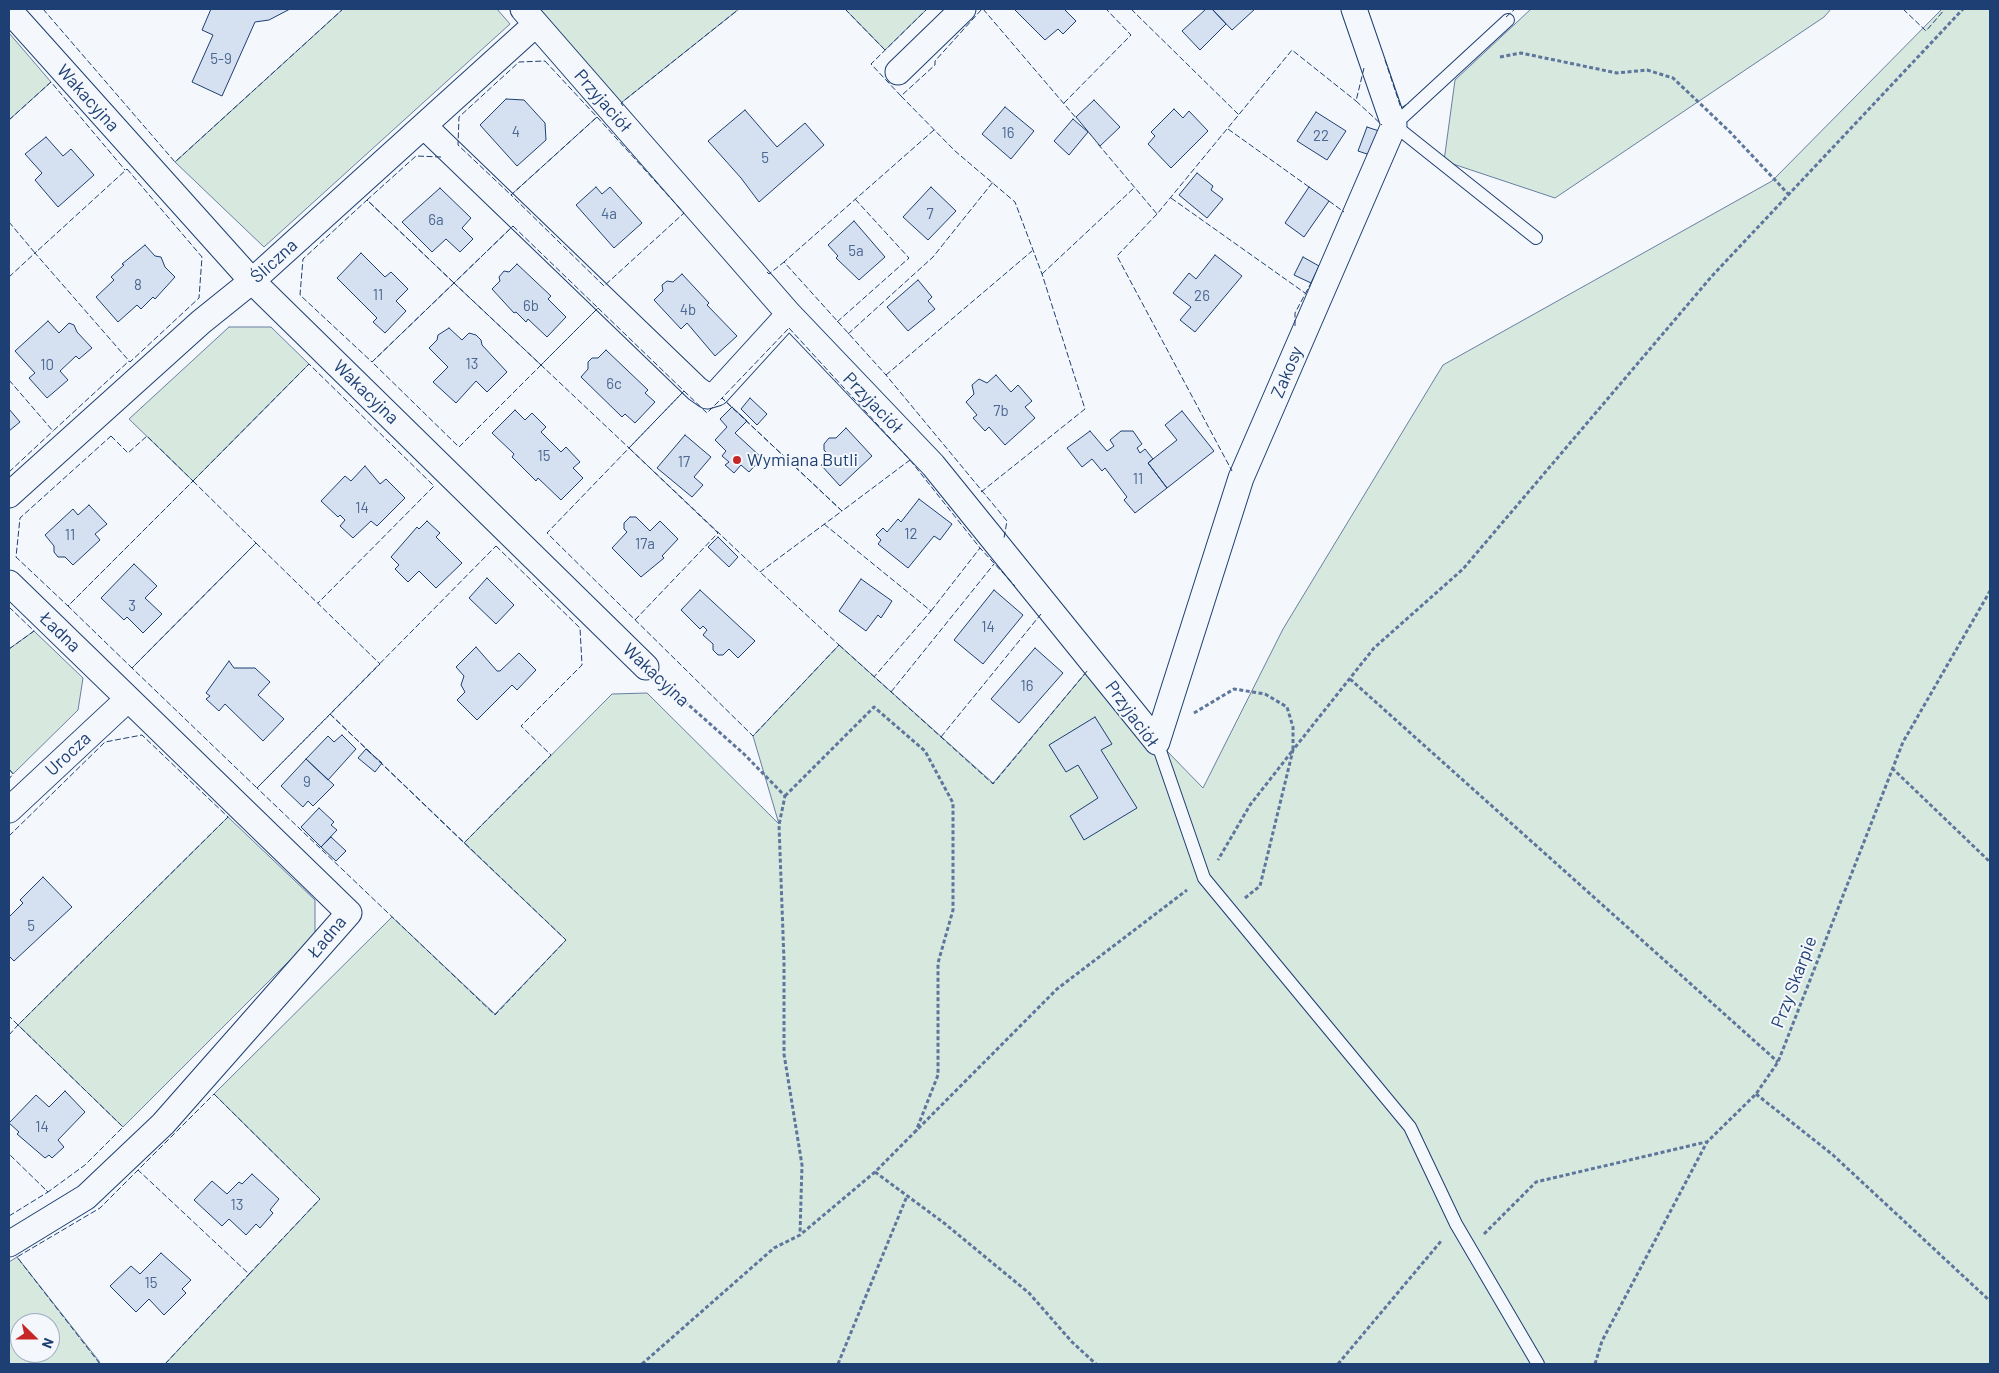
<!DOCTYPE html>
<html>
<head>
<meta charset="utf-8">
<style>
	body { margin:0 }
	#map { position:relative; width:1999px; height:1373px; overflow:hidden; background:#f4f7fb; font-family:Barlow,sans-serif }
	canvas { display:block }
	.frame { position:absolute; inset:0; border:10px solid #1d3f73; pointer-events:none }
	.north { position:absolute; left:10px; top:1313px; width:50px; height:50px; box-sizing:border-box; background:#f4f7fb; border:1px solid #9eadc5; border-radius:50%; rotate:112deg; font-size:14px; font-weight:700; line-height:20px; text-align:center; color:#1d3f73 }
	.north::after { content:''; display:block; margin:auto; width:18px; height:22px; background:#c62828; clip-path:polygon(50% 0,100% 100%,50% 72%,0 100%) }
</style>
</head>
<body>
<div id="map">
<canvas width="1999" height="1373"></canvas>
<div class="frame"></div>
<div class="north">N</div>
</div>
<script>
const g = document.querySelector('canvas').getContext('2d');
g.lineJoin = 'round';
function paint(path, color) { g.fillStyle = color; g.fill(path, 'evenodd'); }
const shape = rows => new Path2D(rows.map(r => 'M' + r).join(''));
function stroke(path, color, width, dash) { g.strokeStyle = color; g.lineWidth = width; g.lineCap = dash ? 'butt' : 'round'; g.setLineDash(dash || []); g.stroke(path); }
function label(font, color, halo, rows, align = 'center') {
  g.font = font + ' Barlow,sans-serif'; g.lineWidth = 4; g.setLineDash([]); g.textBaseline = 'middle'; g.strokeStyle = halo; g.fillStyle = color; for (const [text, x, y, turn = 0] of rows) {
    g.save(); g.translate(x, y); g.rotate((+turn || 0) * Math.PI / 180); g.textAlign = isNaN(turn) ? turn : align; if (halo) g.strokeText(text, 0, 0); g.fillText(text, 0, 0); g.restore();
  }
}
const green = shape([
	[343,9,497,9,510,24,264,247,175,162,343,9],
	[540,9,739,9,621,103,540,9],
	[845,9,927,9,885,50,845,9],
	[1531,9,1831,9,1824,17,1555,198,1444,161,1455,80,1531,9],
	[1942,9,1990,9,1990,1364,165,1364,320,1199,214,1094,392,917,495,1014,566,940,464,843,612,694,647,693,779,824,753,736,839,645,993,783,1088,670,1203,788,1283,629,1443,365,1772,181,1942,9],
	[9,33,51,82,9,120,9,33],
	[229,327,271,327,309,364,193,481,129,419,229,327],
	[34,631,83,678,78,710,13,774,9,769,9,649,34,631],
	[228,817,315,900,315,935,123,1127,18,1025,228,817],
	[17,1257,99,1361,100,1364,9,1364,9,1262,17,1257],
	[20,1323,50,1323,50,1353,20,1353,20,1323]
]);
const building = shape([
	[211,9,290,9,269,20,255,22,222,96,192,82,213,35,202,30,211,9],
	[1014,9,1064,9,1076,21,1063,34,1058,29,1045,40,1014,9],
	[1206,9,1212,9,1226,24,1200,50,1182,31,1206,9],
	[1212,9,1255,9,1232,30,1212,9],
	[506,99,524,100,545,123,546,140,517,166,480,125,506,99],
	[1094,100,1120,127,1100,146,1076,117,1094,100],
	[1005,107,1034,131,1011,159,982,134,1005,107],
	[1174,109,1183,118,1189,111,1208,131,1171,168,1148,144,1155,136,1151,132,1174,109],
	[745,110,777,147,805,123,824,145,759,202,741,178,708,141,745,110],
	[1316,112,1346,131,1327,160,1297,141,1316,112],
	[1073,119,1088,132,1069,155,1054,141,1073,119],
	[1367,127,1379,131,1370,155,1358,151,1367,127],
	[46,137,63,156,71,149,94,175,58,207,35,180,42,173,25,154,46,137],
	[1197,173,1213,186,1211,190,1223,199,1207,218,1179,195,1197,173],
	[596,187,602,194,610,187,642,223,614,248,576,205,596,187],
	[931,187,956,211,928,240,903,217,931,187],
	[1309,187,1329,201,1304,237,1285,223,1309,187],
	[440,188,471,218,462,228,473,239,460,252,446,239,432,252,402,222,440,188],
	[854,221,885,257,859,280,836,258,838,256,828,245,854,221],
	[145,245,155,256,161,257,165,267,175,277,155,299,153,297,141,309,137,305,118,322,96,297,114,280,111,277,124,265,122,264,145,245],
	[361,253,385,277,391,272,408,289,396,301,406,311,385,333,373,322,377,318,337,278,361,253],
	[1215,255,1242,276,1195,332,1180,320,1191,307,1173,293,1189,273,1196,279,1215,255],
	[1303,257,1319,266,1311,283,1294,275,1303,257],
	[517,264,551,296,548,299,566,317,547,337,528,319,526,322,516,312,514,313,492,289,500,281,499,277,504,271,509,272,517,264],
	[682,274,709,303,707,305,737,336,715,356,687,323,681,329,654,300,663,291,662,285,667,281,673,282,682,274],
	[918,280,932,297,928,301,935,309,908,331,887,307,918,280],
	[48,321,59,333,69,323,74,325,77,332,92,348,79,359,76,356,60,371,68,380,47,398,29,378,35,373,15,351,48,321],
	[449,328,462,340,469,333,476,335,481,340,482,345,507,372,487,392,476,381,456,403,433,382,448,367,429,348,437,340,438,335,449,328],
	[606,350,648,390,645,393,655,402,635,423,625,414,622,417,581,377,588,369,588,362,592,358,598,358,606,350],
	[996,375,1011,392,1018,385,1032,401,1025,407,1035,418,1005,445,989,427,985,431,973,418,977,415,966,402,974,394,972,385,979,379,987,383,996,375],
	[750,398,767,414,757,425,741,409,750,398],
	[732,407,747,421,735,433,762,458,749,472,741,465,734,473,725,465,729,462,722,456,726,451,715,440,727,427,720,419,732,407],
	[9,409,20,422,9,431,9,409],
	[515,410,525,420,532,413,546,427,541,432,561,452,566,447,580,462,573,468,583,478,561,500,538,478,536,481,512,457,514,454,492,433,515,410],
	[1182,411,1214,451,1167,488,1148,463,1177,440,1165,425,1182,411],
	[846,428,872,456,840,486,821,465,830,457,824,450,824,444,829,438,836,438,846,428],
	[1090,431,1107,451,1114,446,1110,440,1121,431,1133,431,1142,444,1137,448,1140,453,1145,449,1153,459,1148,463,1167,488,1135,513,1124,500,1127,497,1105,468,1102,471,1092,459,1082,467,1067,448,1090,431],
	[685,435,711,457,694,477,703,485,692,497,657,468,685,435],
	[365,466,380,484,386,479,405,498,377,526,371,521,353,538,340,526,345,520,340,515,338,517,321,501,345,476,351,481,365,466],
	[919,499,952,524,940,540,934,536,908,568,878,544,881,540,876,535,883,528,887,532,898,519,901,522,919,499],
	[89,505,107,524,95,534,100,540,73,565,65,557,58,557,54,552,54,546,45,535,73,509,78,515,89,505],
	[630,517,636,517,650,531,660,521,678,539,662,556,664,558,641,577,612,548,627,532,624,529,624,523,630,517],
	[427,521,440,533,436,537,462,563,436,588,419,571,408,582,395,569,399,565,391,557,417,527,419,529,427,521],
	[718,537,738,557,729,567,708,547,718,537],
	[134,564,157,586,145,598,162,614,143,633,127,617,124,620,101,598,134,564],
	[487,578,514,605,496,624,469,598,487,578],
	[861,579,892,601,881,618,878,615,866,631,839,611,861,579],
	[700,590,755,641,738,658,729,649,723,655,718,655,713,650,713,644,703,635,707,630,703,626,700,629,681,610,700,590],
	[994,590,1023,615,983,664,954,640,994,590],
	[476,647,497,671,500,671,519,653,536,670,517,690,512,685,477,720,457,700,465,692,461,685,464,676,456,667,476,647],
	[1035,648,1063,673,1019,723,991,699,1035,648],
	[229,661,234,668,255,668,270,682,258,695,284,719,263,741,225,704,219,711,206,699,210,696,206,693,229,661],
	[1095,717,1112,744,1101,750,1137,808,1084,840,1070,816,1098,798,1078,765,1066,772,1049,745,1095,717],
	[342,735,356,749,328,780,306,759,328,736,334,742,342,735],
	[366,749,382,763,375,772,358,758,366,749],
	[306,759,334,785,313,806,308,801,303,807,281,786,306,759],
	[319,808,334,822,331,825,337,830,321,847,301,827,319,808],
	[331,837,346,851,336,861,321,847,331,837],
	[43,877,72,907,14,961,9,956,9,917,23,903,20,900,43,877],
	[65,1091,85,1112,58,1140,64,1147,52,1158,49,1155,45,1158,17,1134,19,1132,9,1123,36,1095,49,1107,65,1091],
	[252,1174,279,1199,270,1210,273,1213,260,1228,256,1224,246,1235,229,1219,222,1226,194,1200,212,1181,227,1194,239,1182,242,1184,252,1174],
	[161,1253,191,1280,182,1289,186,1293,164,1315,149,1299,136,1312,110,1286,131,1266,140,1274,161,1253]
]);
const path = shape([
	[1500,57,1521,53,1617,73,1647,70,1673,78,1730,132,1790,196],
	[1350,679,1778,1062],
	[665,684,744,754,785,796,779,825,784,961,784,1054,802,1165,800,1234],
	[1194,713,1234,689,1265,694,1287,707,1293,727,1293,750,1250,805,1218,860],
	[1892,768,1990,862],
	[785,796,874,707,925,751,953,803,953,910,938,963,938,1075,916,1131],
	[1245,898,1260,886,1293,750,1374,648,1463,569,1712,276,1963,9],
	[1756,1094,1833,1155,1990,1301],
	[875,1172,944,1223,1029,1293,1072,1342,1096,1364],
	[1484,1234,1536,1182,1706,1142],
	[642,1364,774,1248,800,1235,875,1172,1057,989,1187,890],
	[838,1364,907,1196],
	[1338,1364,1442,1240],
	[1595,1364,1602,1341,1707,1142,1756,1094,1778,1062,1903,742,1990,591]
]);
const lane = shape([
	[1508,20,1394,125,1536,238],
	[1157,742,1204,878,1410,1127,1456,1224,1538,1364]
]);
const street = shape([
	[523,9,789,314,933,465,1157,742],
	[9,10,252,281,646,667],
	[898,72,963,9],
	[424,126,697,389,707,396,717,393,789,314],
	[9,495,201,322,252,281,536,24],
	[9,583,349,913,163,1124,86,1197,9,1244],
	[1157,742,1241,478,1394,125,1354,9],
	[9,810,128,699]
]);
const fence = shape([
	[43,9,175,162,343,9],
	[845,9,885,50],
	[983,9,1077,119],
	[1131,9,1239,115],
	[1903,9,1926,31,1945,9],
	[1506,17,1515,9],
	[1385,60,1401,108,1409,103],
	[545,61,597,117,511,195,458,145,459,117,519,62,545,61],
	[1364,68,1356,101,1382,125],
	[901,96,871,64,927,9],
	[1064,103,1131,35,1106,9],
	[623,106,621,103,739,9],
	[597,117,684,213,604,286,511,195,597,117],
	[9,120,51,82,125,170],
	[1228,129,1309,187],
	[934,130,784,262,886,375,1007,521,1004,538],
	[1098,144,1157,214,1292,50,1356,101],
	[441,157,416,156,367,200,454,283],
	[127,169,202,257,199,298,130,362,35,253,127,169],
	[1171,198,1305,293],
	[1329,201,1344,212],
	[1157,214,1117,256,1232,471],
	[9,222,35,253,37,251],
	[513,226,598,308,541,365,454,283,513,226],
	[767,272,769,274,784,262],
	[1042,274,1135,187],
	[9,277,35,253],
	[454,283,367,200,303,259,300,295,372,362,454,283,513,226],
	[454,283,541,365,459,447,372,362,454,283],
	[598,308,684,391,629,448,541,365,598,308],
	[837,322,909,258,855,199],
	[1295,326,1295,313,1311,283],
	[789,328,910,460,842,511,722,398,789,328],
	[848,334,933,257,993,182],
	[886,375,1032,251],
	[9,380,53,431,129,361],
	[684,391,707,413,722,398,842,511,760,572,629,448,684,391],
	[111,436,128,453,147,436,193,481,68,606,16,557,20,518,111,436],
	[910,460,980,548,1015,586],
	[9,472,53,431],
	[193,481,256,543,132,668,68,606,193,481],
	[193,481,309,364,434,486,318,603],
	[981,492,1085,409,1042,274,1015,202,955,151,901,96,935,65,935,61,982,9],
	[824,524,931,611,874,677],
	[256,543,380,664,257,788,132,668,256,543],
	[496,546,580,628,582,665,521,726,551,755,464,843,330,714,496,546],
	[9,607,34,631,9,649],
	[931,611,980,548],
	[635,620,718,533,629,448,547,533,753,736,839,645,760,572],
	[839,645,993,784,1088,670],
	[891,692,994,564],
	[330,714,566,940,495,1015,257,788,330,714],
	[941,737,1041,614],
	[9,769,13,774,9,779],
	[9,836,105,742,142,735,228,817,18,1025,9,1016],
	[9,1035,18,1025,123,1127,85,1165,48,1192,9,1154],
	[214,1094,320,1199,249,1274,138,1170,214,1094],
	[9,1216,48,1192,46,1190],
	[100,1364,17,1257,100,1208,138,1170],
	[165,1364,249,1274]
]);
const markers = [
	[737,460,5,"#c62828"]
];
const numberNames = [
	["5-9",221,59],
	["4",516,132],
	["16",1008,133],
	["22",1321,136],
	["5",765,158],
	["4a",609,214],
	["7",930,214],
	["6a",436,220],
	["5a",856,251],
	["8",138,285],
	["11",378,295],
	["26",1202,296],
	["6b",531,306],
	["4b",688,310],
	["13",472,364],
	["10",47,365],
	["6c",614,384],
	["7b",1001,411],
	["15",544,456],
	["17",684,462],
	["11",1138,479],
	["14",362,508],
	["12",911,534],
	["11",70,535],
	["17a",645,544],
	["3",132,606],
	["14",988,627],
	["16",1027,686],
	["9",307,782],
	["5",31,926],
	["14",42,1127],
	["13",237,1205],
	["15",151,1283]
];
const streetNames = [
	["Wakacyjna",88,98,48],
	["Przyjaciół",603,101,49],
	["Śliczna",274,261,-42],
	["Zakosy",1287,372,-67],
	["Wakacyjna",366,392,44],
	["Przyjaciół",873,403,46],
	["Ładna",60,632,44],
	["Wakacyjna",656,675,43],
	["Przyjaciół",1132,714,54],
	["Urocza",68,754,-43],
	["Ładna",327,937,-50],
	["Przy Skarpie",1794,982,-69]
];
const poiNames = [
	["Wymiana Butli",747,460]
];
paint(green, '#d7e8df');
stroke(green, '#687fa3', 1);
paint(building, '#d5e0f0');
stroke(building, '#1d3f73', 1);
stroke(lane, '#1d3f73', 14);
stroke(street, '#1d3f73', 27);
stroke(path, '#5e769c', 3, [4, 2.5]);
stroke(lane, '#f4f7fb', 12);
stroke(street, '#f4f7fb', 25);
stroke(fence, '#1d3f73', 1, [6, 2.5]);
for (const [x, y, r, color] of markers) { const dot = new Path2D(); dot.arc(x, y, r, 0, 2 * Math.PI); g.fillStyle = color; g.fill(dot); stroke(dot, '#f4f7fb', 2); }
label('15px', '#4b6792', null, numberNames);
label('18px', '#1d3f73', '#f4f7fb', streetNames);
label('18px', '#1d3f73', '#f4f7fb', poiNames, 'left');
</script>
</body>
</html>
